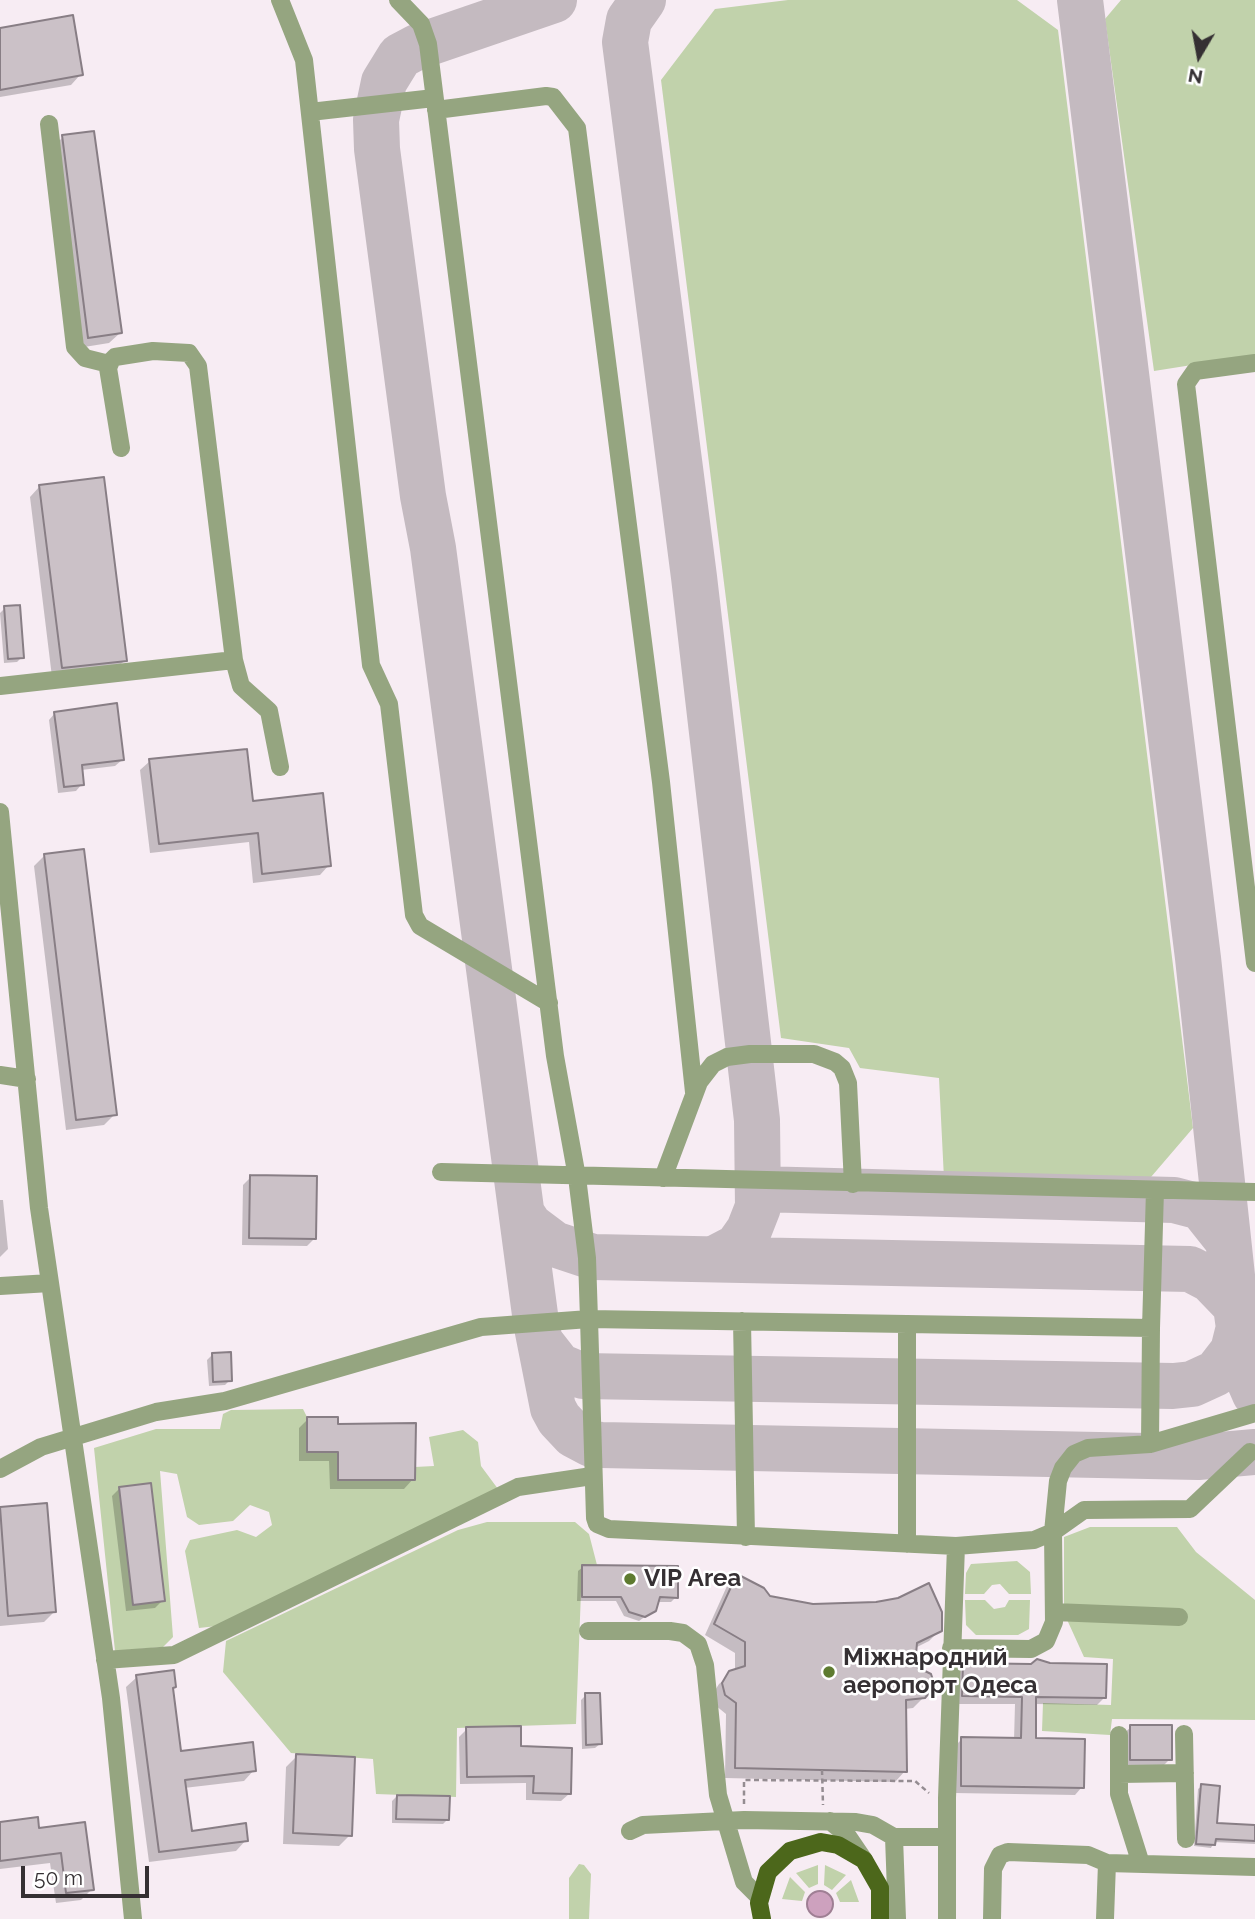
<!DOCTYPE html>
<html>
<head>
<meta charset="utf-8">
<style>
	body { margin:0 }
	#map { position:relative; width:1255px; height:1919px; overflow:hidden; background:#f7ecf3; font-family:Raleway,sans-serif }
	canvas { display:block }
	.north { position:absolute; left:1164px; top:21px; width:70px; height:70px; -webkit-text-stroke:5px #fff; paint-order:stroke; rotate:190deg; font-size:19px; font-weight:700; line-height:28px; text-align:center; color:#353033 }
	.north::after { content:''; display:block; margin:auto; width:24px; height:32px; background:#353033; clip-path:polygon(50% 0,100% 100%,50% 72%,0 100%) }
	.scale { position:absolute; left:21px; top:1866px; width:128px; height:32px; box-sizing:border-box; border:4px solid #353033; border-top:0; padding-left:9px; font-size:21px; line-height:24px; white-space:nowrap; color:#353033; -webkit-text-stroke:5px #fff; paint-order:stroke }
</style>
</head>
<body>
<div id="map">
<canvas width="1255" height="1919"></canvas>
<div class="north">N</div>
<div class="scale">50 m</div>
</div>
<script>
const g = document.querySelector('canvas').getContext('2d');
g.lineJoin = 'round';
function paint(path, color) { g.fillStyle = color; g.fill(path, 'evenodd'); }
const shape = rows => new Path2D(rows.map(r => 'M' + r).join(''));
function stroke(path, color, width, dash) { g.strokeStyle = color; g.lineWidth = width; g.lineCap = dash ? 'butt' : 'round'; g.setLineDash(dash || []); g.stroke(path); }
function label(font, color, halo, rows, align = 'center') {
  g.font = font + ' Raleway,sans-serif'; g.lineWidth = 5; g.setLineDash([]); g.textBaseline = 'middle'; g.strokeStyle = halo; g.fillStyle = color; for (const [text, x, y, turn = 0] of rows) {
    g.save(); g.translate(x, y); g.rotate((+turn || 0) * Math.PI / 180); g.textAlign = isNaN(turn) ? turn : align; if (halo) g.strokeText(text, 0, 0); g.fillText(text, 0, 0); g.restore();
  }
}
const green = shape([
	[788,0,1017,0,1058,30,1193,1128,1151,1177,944,1179,939,1078,860,1068,849,1048,781,1038,661,80,715,9],
	[1121,0,1255,0,1255,355,1154,371,1105,19],
	[303,1409,307,1417,307,1452,338,1452,339,1480,415,1480,415,1467,434,1466,429,1437,463,1430,478,1442,481,1466,501,1493,226,1625,199,1628,185,1551,190,1540,237,1530,256,1537,272,1525,269,1512,250,1505,233,1521,199,1525,187,1517,177,1474,160,1471,173,1637,163,1647,115,1651,94,1448,156,1429,220,1429,223,1414,231,1410],
	[487,1522,575,1522,589,1534,597,1565,582,1565,576,1724,457,1728,456,1797,376,1794,373,1759,291,1753,223,1672,226,1641,458,1530],
	[1090,1527,1177,1527,1196,1552,1255,1600,1255,1720,1112,1719,1110,1735,1042,1731,1043,1703,1111,1705,1113,1659,1084,1657,1064,1613,1064,1537],
	[1017,1561,1030,1572,1031,1594,1009,1594,1000,1584,992,1585,984,1594,965,1594,966,1573,971,1564],
	[965,1600,985,1600,994,1609,1005,1607,1009,1600,1030,1600,1029,1629,1018,1635,976,1635,966,1625],
	[579,1864,584,1865,591,1874,589,1919,569,1919,569,1878],
	[818,1865,818,1884,809,1888,796,1873],
	[825,1865,846,1875,832,1890,824,1885],
	[790,1877,805,1892,802,1901,782,1899],
	[851,1880,859,1902,840,1902,836,1893]
]);
const water = shape([
	'807 1904a13 13 0 1 1 26 0a13 13 0 1 1-26 0Z'
]);
const shadow = shape([
	[0,30,81,74,71,85,0,97],
	[63,137,120,333,109,343,78,348,52,148],
	[40,486,125,660,114,671,52,677,30,497],
	[5,608,22,657,17,662,4,663,0,613],
	[55,713,122,760,115,766,81,770,82,784,76,791,58,793,49,720],
	[150,761,252,803,329,865,320,875,253,883,249,842,150,853,140,770],
	[45,855,115,1114,104,1125,66,1130,34,866],
	[251,1177,315,1238,307,1246,242,1245,243,1185],
	[0,1200,3,1200,8,1249,0,1257],
	[212,1355,230,1380,225,1385,209,1386,207,1360],
	[308,1419,336,1425,413,1479,404,1489,330,1489,329,1461,299,1461,299,1428],
	[120,1488,163,1600,155,1608,126,1611,112,1496],
	[45,1505,55,1611,44,1622,0,1626,0,1509],
	[583,1567,676,1597,671,1602,657,1602,654,1610,639,1621,624,1616,616,1601,577,1601,578,1571],
	[737,1576,769,1598,940,1630,929,1641,915,1648,913,1668,924,1697,913,1708,905,1709,905,1771,895,1782,725,1778,726,1714,715,1705,712,1695,719,1684,735,1671,735,1653,705,1635,727,1586],
	[964,1665,1105,1697,1097,1705,1035,1704,1034,1740,1082,1787,1075,1795,954,1793,954,1747,962,1739,1014,1740,1015,1704,955,1704,956,1673],
	[137,1677,174,1687,171,1690,180,1753,254,1770,244,1781,184,1788,190,1833,246,1840,236,1851,149,1862,126,1687],
	[586,1695,600,1744,595,1748,582,1749,581,1700],
	[1131,1727,1170,1759,1162,1767,1123,1767,1123,1734],
	[467,1729,520,1748,569,1794,561,1801,526,1800,526,1783,460,1784,459,1737],
	[297,1756,350,1835,339,1846,283,1844,286,1767],
	[1202,1786,1215,1824,1255,1826,1255,1844,1214,1842,1211,1848,1194,1846,1198,1789],
	[397,1796,448,1819,443,1824,392,1823,392,1801],
	[0,1824,38,1830,83,1824,92,1889,81,1900,56,1903,50,1863,0,1869]
]);
const taxiway = shape([
	[554,0,417,47,400,56,384,82,376,120,377,149,423,496,433,548,536,1322,553,1408,559,1419,574,1435,591,1444,601,1445,1198,1457,1255,1452],
	[643,0,629,20,625,42,694,577,757,1120,758,1207,749,1230,737,1247,714,1259],
	[1080,0,1198,958,1233,1285,1245,1371,1255,1394],
	[758,1189,1174,1200,1201,1207,1228,1241],
	[524,1217,530,1226,554,1244,593,1257,1190,1269,1211,1280,1237,1307],
	[541,1343,559,1366,583,1376,1173,1386,1192,1384,1216,1373,1233,1351,1240,1323]
]);
const building = shape([
	[73,15,83,75,0,90,0,28,73,15],
	[94,131,122,333,88,338,62,135,94,131],
	[104,477,127,661,62,668,39,485,104,477],
	[20,605,24,658,8,659,4,606,20,605],
	[117,703,124,760,82,765,84,785,64,787,54,712,117,703],
	[247,749,253,801,323,793,331,866,262,874,258,833,159,844,149,759,247,749],
	[84,849,117,1115,76,1120,44,854,84,849],
	[250,1175,317,1176,316,1239,249,1238,250,1175],
	[231,1352,232,1381,213,1382,212,1353,231,1352],
	[307,1417,338,1417,338,1424,416,1423,415,1480,338,1480,338,1452,307,1452,307,1417],
	[151,1483,165,1601,133,1605,119,1487,151,1483],
	[47,1503,56,1612,8,1616,0,1507,47,1503],
	[582,1565,678,1566,678,1598,660,1597,656,1611,645,1617,629,1612,621,1597,582,1597,582,1565],
	[737,1574,764,1588,770,1596,813,1604,876,1602,898,1598,929,1583,942,1612,942,1631,917,1643,915,1666,931,1674,935,1686,925,1698,906,1700,907,1772,735,1768,736,1703,725,1695,722,1683,729,1671,745,1666,745,1642,714,1624,737,1574],
	[1037,1659,1050,1663,1107,1664,1106,1698,1036,1697,1036,1738,1085,1739,1084,1788,961,1786,961,1737,1021,1738,1022,1697,962,1696,963,1663,1031,1664,1037,1659],
	[174,1670,176,1687,173,1688,181,1751,253,1742,256,1771,185,1780,192,1831,246,1823,248,1841,159,1852,136,1675,174,1670],
	[585,1693,600,1693,602,1744,586,1745,585,1693],
	[1130,1725,1172,1725,1172,1760,1130,1760,1130,1725],
	[521,1726,521,1746,572,1748,571,1794,533,1793,534,1776,467,1777,466,1727,521,1726],
	[296,1754,355,1757,352,1836,293,1833,296,1754],
	[1201,1784,1220,1786,1217,1823,1255,1825,1255,1841,1216,1839,1215,1845,1196,1844,1201,1784],
	[397,1795,450,1796,449,1820,396,1819,397,1795],
	[38,1817,39,1828,85,1822,94,1890,66,1893,61,1853,0,1861,0,1822,38,1817]
]);
const path = shape([
	[822,1770,823,1805],
	[744,1804,744,1780,915,1781,929,1793]
]);
const minor = shape([
	[280,0,304,60,371,665,389,704,414,915,420,926,549,1003],
	[398,0,421,24,428,44,555,1056,577,1177,587,1258,589,1319,907,1324,907,1544],
	[436,110,546,96,553,97,577,128,661,782,694,1092],
	[310,112,434,98],
	[49,124,75,347,85,358,109,364],
	[1255,363,1195,371,1186,384,1255,963],
	[121,448,108,368,111,361,115,357,153,351,189,353,198,366,234,660,241,686,269,711,280,767],
	[0,686,234,660],
	[0,812,39,1208,111,1698,133,1919],
	[0,1075,27,1079],
	[441,1172,1255,1192],
	[663,1178,699,1082,713,1064,727,1057,750,1054,814,1054,835,1062,842,1068,848,1083,853,1184],
	[0,1286,50,1283],
	[742,1321,746,1537],
	[907,1324,1151,1328,1150,1444],
	[1151,1328,1155,1190],
	[0,1469,41,1447,156,1412,225,1401,481,1327,589,1319,595,1518,597,1524,609,1529,956,1546,1034,1540,1053,1532,1084,1510,1190,1509,1250,1452],
	[1054,1612,1179,1617],
	[588,1631,670,1631,683,1633,698,1644,705,1665,718,1795,744,1882,760,1898],
	[951,1648,1031,1649,1046,1641,1054,1622,1053,1532,1058,1481,1063,1468,1074,1454,1088,1448,1150,1444,1255,1413],
	[105,1660,174,1655,518,1487,592,1476],
	[1184,1734,1186,1839],
	[1119,1735,1119,1794,1141,1864],
	[1119,1774,1185,1773],
	[830,1821,847,1835,864,1860],
	[630,1831,643,1825,744,1820,856,1822,873,1825,894,1837,897,1919],
	[894,1837,947,1837],
	[947,1919,947,1798,956,1546],
	[992,1919,993,1869,1000,1855,1008,1852,1088,1855,1107,1863,1255,1867],
	[1105,1919,1107,1863]
]);
const major = shape([
	[762,1919,759,1903,768,1872,790,1851,821,1842,838,1845,864,1860,880,1888,880,1919]
]);
const markers = [
	[630,1579,7,"#5e7b30"],
	[829,1672,7,"#5e7b30"]
];
const poiNames = [
	["VIP Area",644,1579],
	["Міжнародний",843,1658],
	["аеропорт Одеса",843,1686]
];
paint(green, '#c1d2ab');
paint(water, '#cda1be');
stroke(water, '#9f7f94', 2);
paint(shadow, '#0003');
stroke(taxiway, '#c4bac0', 46);
paint(building, '#cbc1c7');
stroke(building, '#887e85', 2);
stroke(path, '#948c91', 2.5, [5, 3.5]);
stroke(minor, '#95a580', 18);
stroke(major, '#4c671b', 18);
for (const [x, y, r, color] of markers) { const dot = new Path2D(); dot.arc(x, y, r, 0, 2 * Math.PI); g.fillStyle = color; g.fill(dot); stroke(dot, '#fff', 2.5); }
label('bold 24px', '#353033', '#fff', poiNames, 'left');
</script>
</body>
</html>
